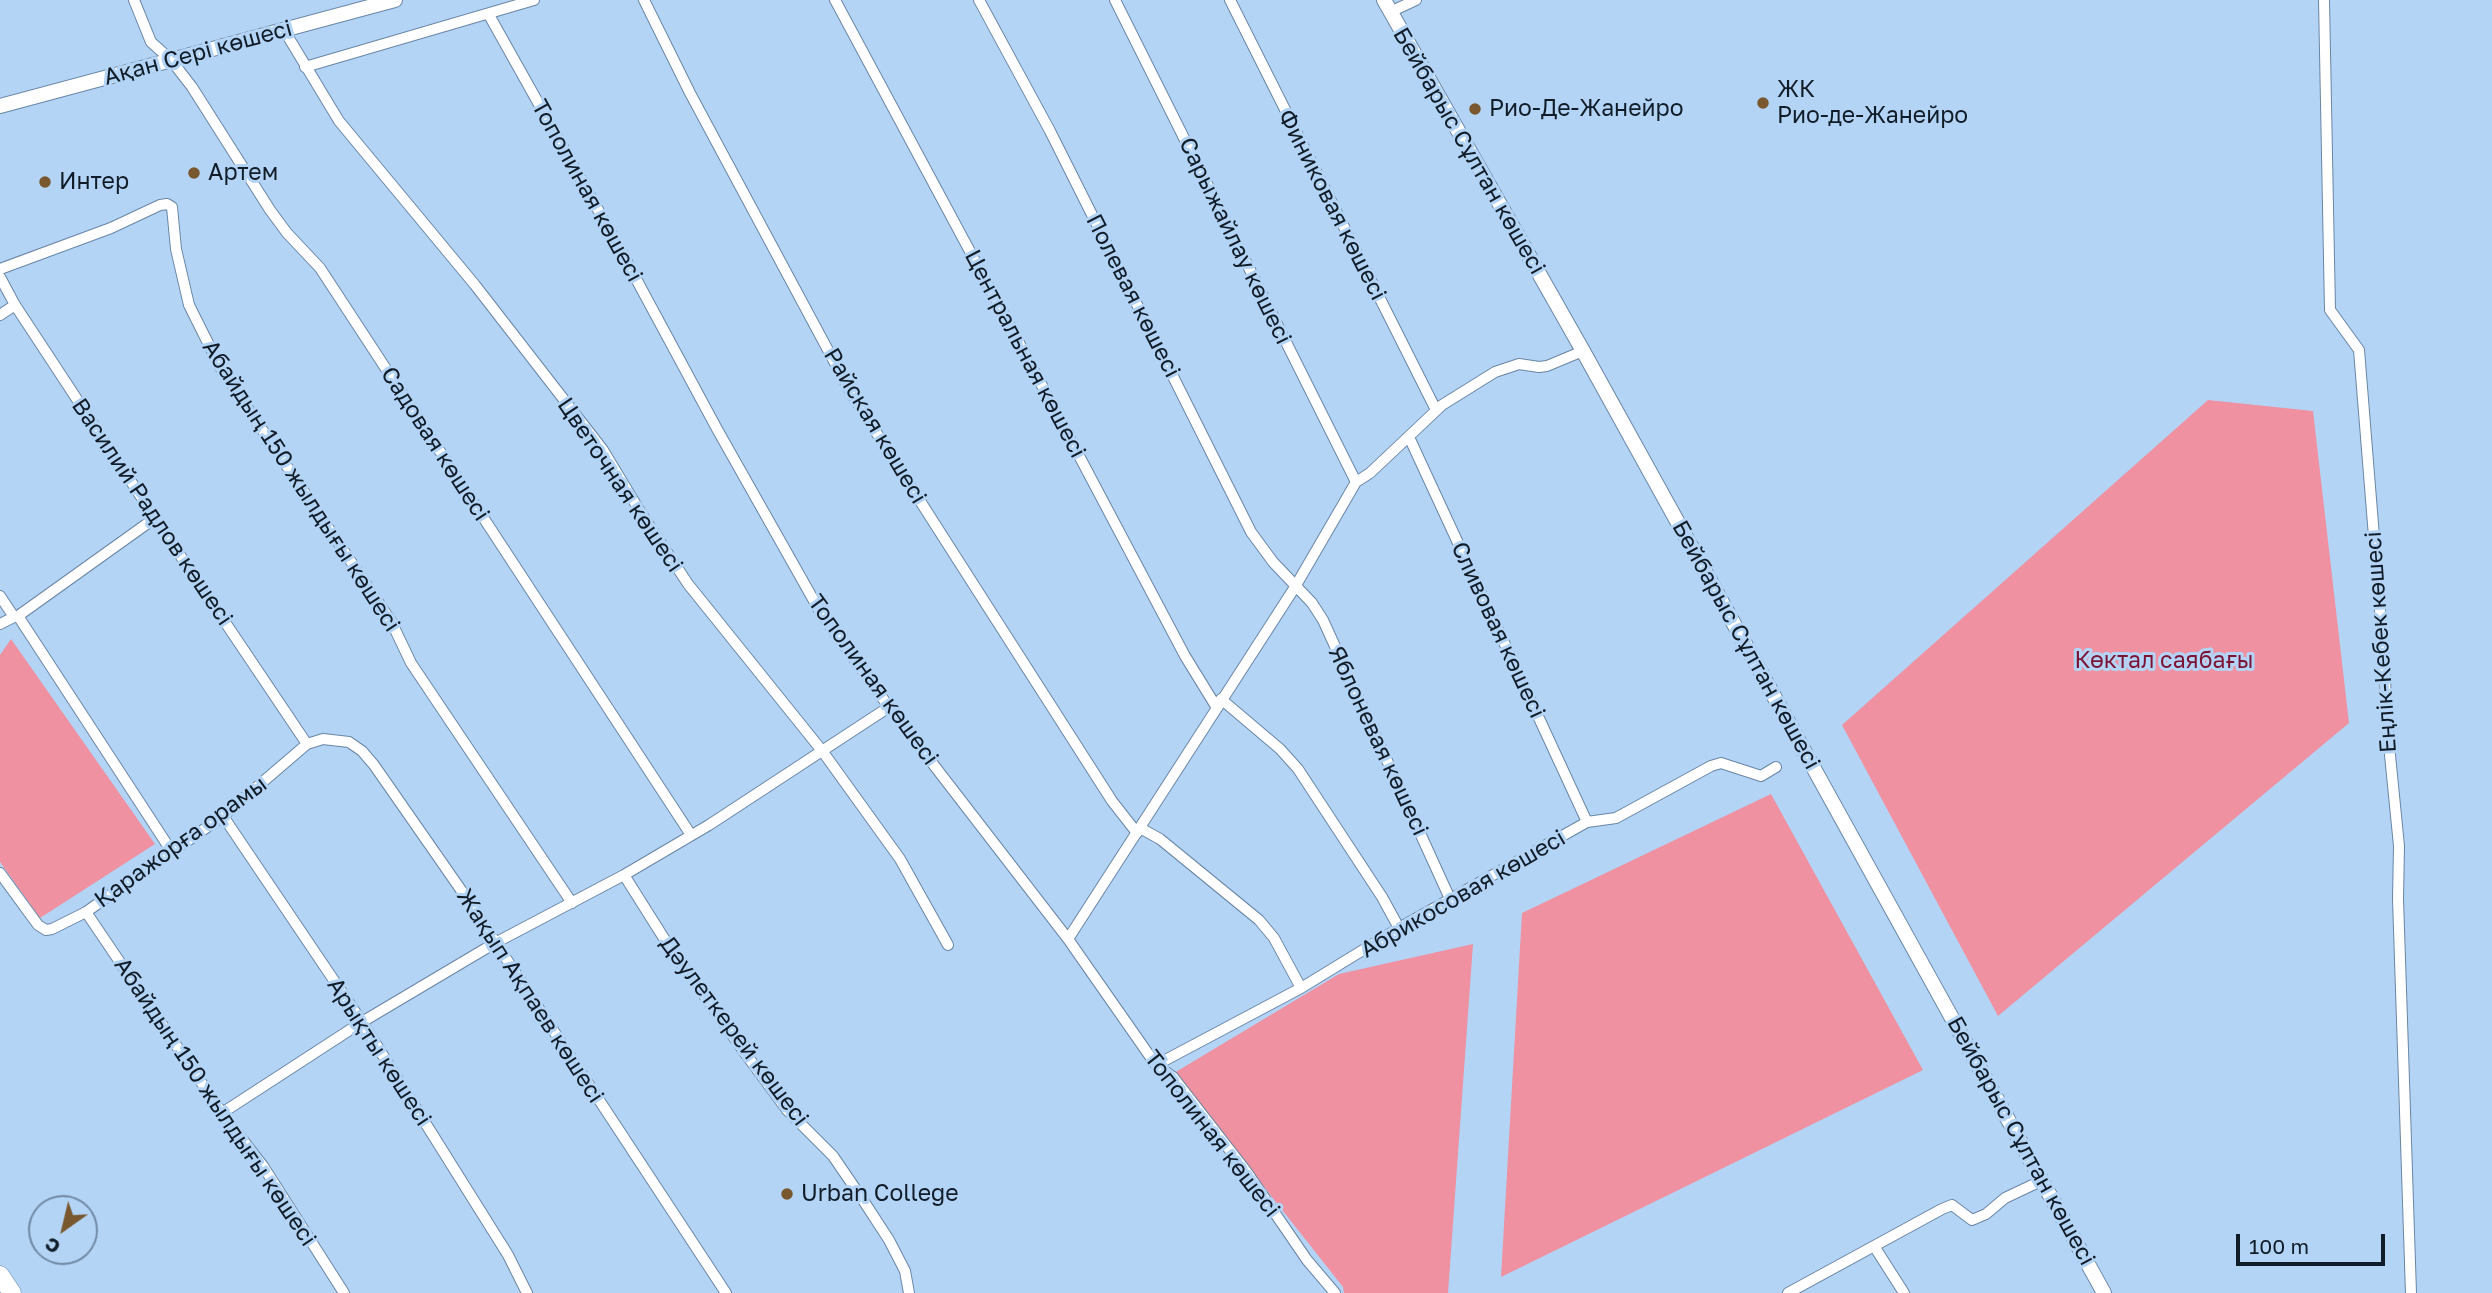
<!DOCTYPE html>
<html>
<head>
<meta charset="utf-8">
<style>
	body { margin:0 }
	#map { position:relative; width:2492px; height:1293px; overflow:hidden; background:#b4d4f6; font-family:"Golos Text",sans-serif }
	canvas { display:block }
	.north { position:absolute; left:28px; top:1195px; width:70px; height:70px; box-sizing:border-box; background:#b4d4f6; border:2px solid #728aa4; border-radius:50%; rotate:214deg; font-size:19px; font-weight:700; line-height:28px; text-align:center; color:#101c28 }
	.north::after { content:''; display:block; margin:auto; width:24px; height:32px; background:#7a582f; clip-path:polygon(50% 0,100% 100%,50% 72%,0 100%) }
	.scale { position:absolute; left:2236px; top:1234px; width:149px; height:32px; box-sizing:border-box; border:4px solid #101c28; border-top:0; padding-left:9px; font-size:21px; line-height:24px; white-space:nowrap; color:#101c28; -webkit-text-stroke:5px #b4d4f6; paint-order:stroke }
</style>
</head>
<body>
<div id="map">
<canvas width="2492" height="1293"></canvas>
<div class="north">С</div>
<div class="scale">100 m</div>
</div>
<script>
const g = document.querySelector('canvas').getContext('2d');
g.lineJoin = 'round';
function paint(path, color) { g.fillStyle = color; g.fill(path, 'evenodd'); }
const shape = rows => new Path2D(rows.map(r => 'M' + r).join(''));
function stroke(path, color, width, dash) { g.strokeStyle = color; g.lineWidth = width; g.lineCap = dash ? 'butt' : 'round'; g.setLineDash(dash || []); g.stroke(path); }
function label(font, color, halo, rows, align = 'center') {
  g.font = font + ' "Golos Text",sans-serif'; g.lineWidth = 6; g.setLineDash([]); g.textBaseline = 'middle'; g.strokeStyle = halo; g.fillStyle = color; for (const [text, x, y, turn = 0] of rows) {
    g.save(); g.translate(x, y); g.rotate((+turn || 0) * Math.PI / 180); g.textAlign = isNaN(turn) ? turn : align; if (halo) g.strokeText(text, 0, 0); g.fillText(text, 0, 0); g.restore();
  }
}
const green = shape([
	[2208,400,2313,411,2349,723,1998,1016,1842,725],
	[11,639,155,844,40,918,0,862,0,655],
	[1771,794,1923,1070,1501,1277,1522,913],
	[1473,944,1448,1293,1344,1293,1343,1287,1174,1073,1339,974]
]);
const minor = shape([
	[134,0,151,42,171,60,192,87,270,210,287,233,320,268,691,835],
	[644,0,690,93,851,393,1112,801,1137,833],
	[835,0,1039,380,1185,656,1217,708],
	[979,0,1050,131,1251,532,1273,562,1312,603,1323,620,1451,901],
	[1115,0,1356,482],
	[1230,0,1436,410],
	[2324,0,2330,310,2359,350,2384,661,2388,735,2399,846,2398,899,2411,1293],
	[1390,12,1416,0],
	[489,15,620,249,717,429,822,615,889,707,1068,939,1156,1065,1173,1077,1246,1171,1307,1260,1335,1293],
	[284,30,339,121,475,285,603,450,641,513,688,584,823,752,900,859,948,945],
	[305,67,534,0],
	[0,269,111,228,160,205,167,204,172,207,176,249,189,305,220,367,391,621,411,663,572,903],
	[0,277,15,305,155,518,307,744],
	[0,315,15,305],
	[1409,437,1587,822],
	[0,596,14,617,18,616,172,852],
	[18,616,155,518],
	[0,624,14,617],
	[1221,699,1280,749,1298,769,1382,897,1399,928],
	[223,816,362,1022,508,1255,527,1293],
	[1140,828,1160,839,1259,920,1274,938,1301,988],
	[0,873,38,925,46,930,52,929,86,912,223,816,307,744,323,739,349,742,362,751,374,765,461,890,726,1293],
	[624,875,665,940,745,1053,787,1110,833,1156,861,1197,889,1240,905,1271,909,1293],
	[86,912,222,1113,263,1166,344,1293],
	[1068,939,1295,587,1356,482,1370,473,1442,405,1495,372,1519,364,1539,367,1547,366,1583,351],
	[1156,1065,1301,988,1399,928,1587,822,1616,818,1711,766,1721,763,1761,776,1776,767],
	[222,1113,362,1022,495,943,624,875,709,825,889,707],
	[1874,1246,1904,1293],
	[1788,1293,1942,1209,1952,1205,1972,1220,1986,1214,2005,1198,2043,1180]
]);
const tertiary = shape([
	[1384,0,1583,351,2104,1293],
	[0,106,395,0]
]);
const primary = shape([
	[0,1275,12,1293]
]);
const markers = [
	[1763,103,7,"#7a582f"],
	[1475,109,7,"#7a582f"],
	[194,173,7,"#7a582f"],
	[45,182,7,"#7a582f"],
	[787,1194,7,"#7a582f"]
];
const streetNames = [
	["Ақан Сері көшесі",198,53,-15],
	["Бейбарыс Сұлтан көшесі",1469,151,60],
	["Тополиная көшесі",587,191,61],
	["Финиковая көшесі",1332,205,63],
	["Сарыжайлау көшесі",1235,241,64],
	["Полевая көшесі",1133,296,63],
	["Центральная көшесі",1025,354,62],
	["Райская көшесі",875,426,59],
	["Садовая көшесі",435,444,57],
	["Цветочная көшесі",620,485,56],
	["Абайдың 150 жылдығы көшесі",301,486,57],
	["Василий Радлов көшесі",152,512,56],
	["Сливовая көшесі",1498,630,65],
	["Еңлік-Кебек көшесі",2381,642,-94],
	["Бейбарыс Сұлтан көшесі",1746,645,61],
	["Тополиная көшесі",873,680,54],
	["Яблоневая көшесі",1378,741,65],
	["Қаражорға орамы",181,842,-36],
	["Абрикосовая көшесі",1463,894,-30],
	["Жақып Ақпаев көшесі",530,996,57],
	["Дәулеткерей көшесі",734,1031,53],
	["Арықты көшесі",379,1052,57],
	["Абайдың 150 жылдығы көшесі",215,1102,56],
	["Тополиная көшесі",1212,1134,52],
	["Бейбарыс Сұлтан көшесі",2021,1141,61]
];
const poiNames = [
	["ЖК",1777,90],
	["Рио-де-Жанейро",1777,116],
	["Рио-Де-Жанейро",1489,109],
	["Артем",208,173],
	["Интер",59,182],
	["Urban College",801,1194]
];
const parkNames = [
	["Көктал саябағы",2164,661]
];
paint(green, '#ef91a0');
stroke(minor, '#6986a5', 12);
stroke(tertiary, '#6986a5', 16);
stroke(primary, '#6986a5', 19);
stroke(minor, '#fff', 10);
stroke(tertiary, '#fff', 14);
stroke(primary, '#fff', 18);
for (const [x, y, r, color] of markers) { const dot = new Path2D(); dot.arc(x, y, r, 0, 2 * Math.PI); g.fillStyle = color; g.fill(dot); stroke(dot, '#b4d4f6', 2.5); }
label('23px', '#101c28', '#b4d4f6', streetNames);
label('23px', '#101c28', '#b4d4f6', poiNames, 'left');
label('23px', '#7c1333', '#b4d4f6', parkNames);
</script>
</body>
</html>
